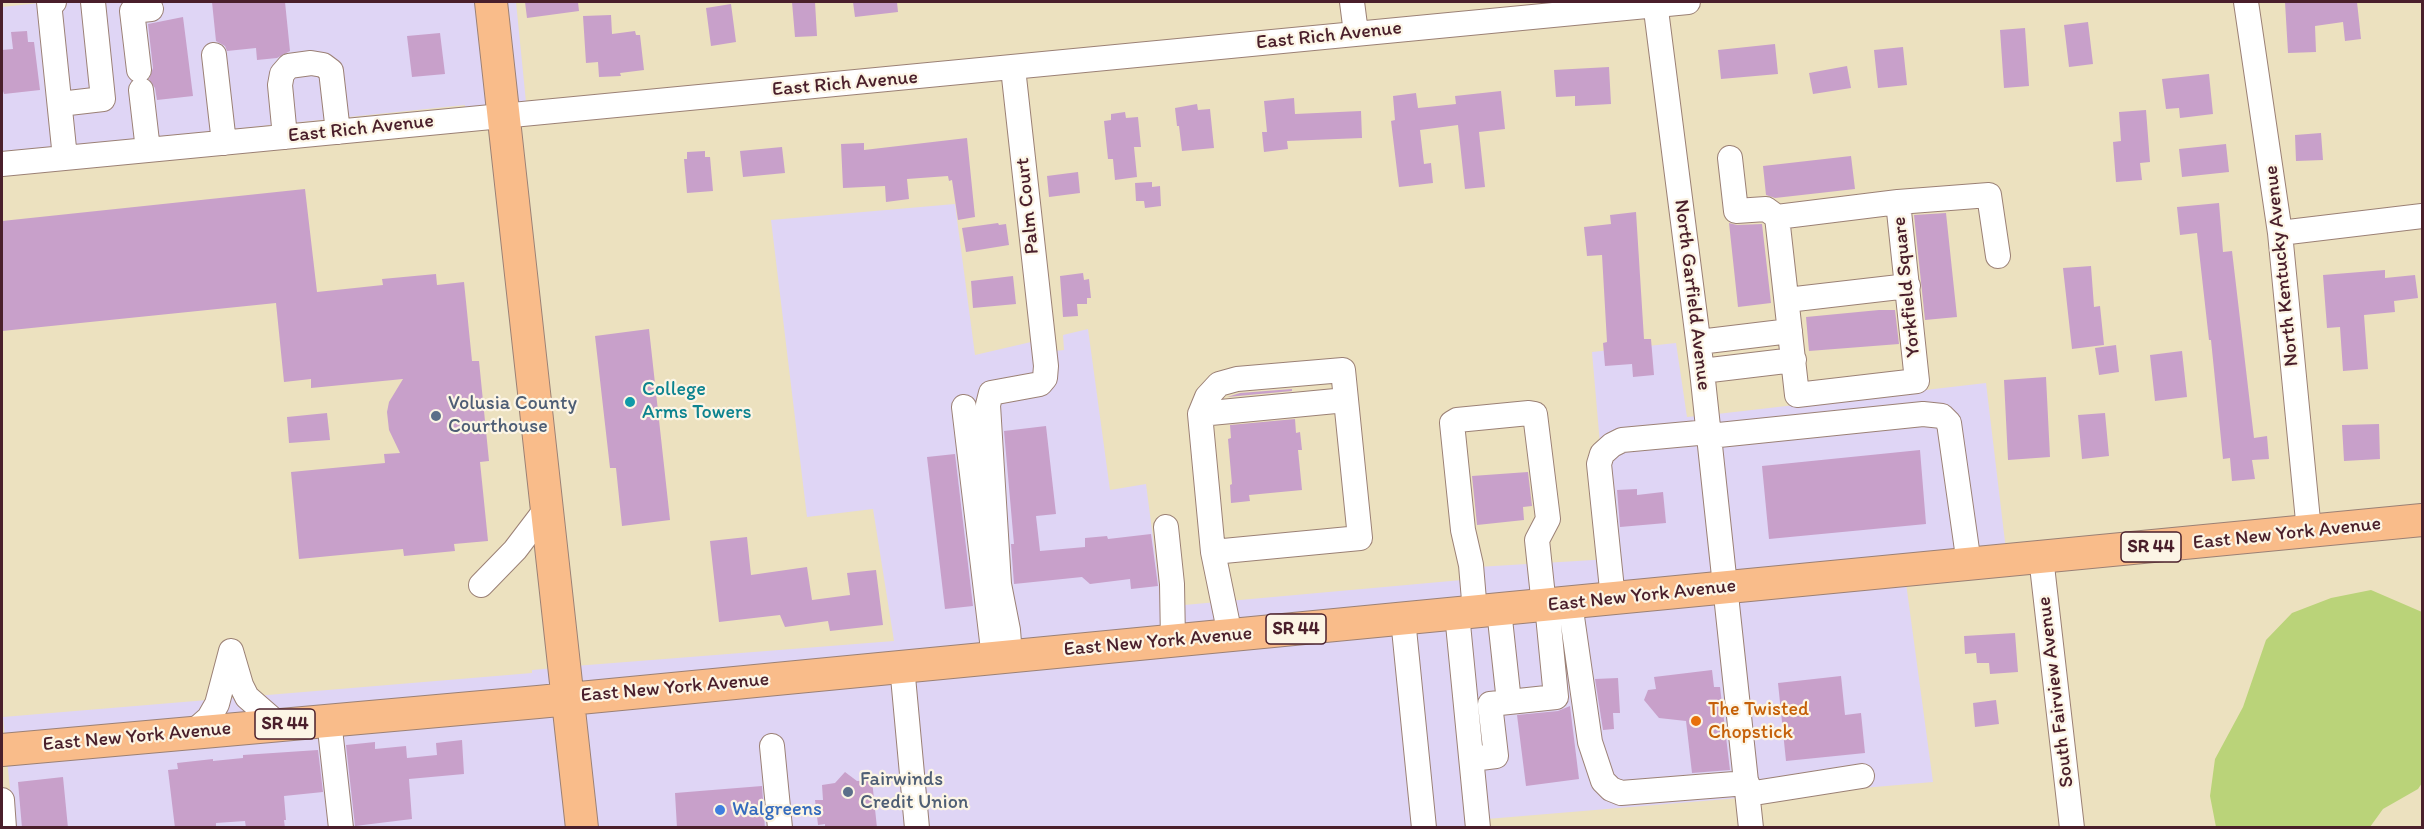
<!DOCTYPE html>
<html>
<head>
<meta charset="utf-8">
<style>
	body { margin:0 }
	#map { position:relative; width:2424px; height:829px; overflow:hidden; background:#ece1bf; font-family:Itim,sans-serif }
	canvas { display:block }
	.frame { position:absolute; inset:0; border:3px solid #4a1f2b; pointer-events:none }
</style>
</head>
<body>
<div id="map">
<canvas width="2424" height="829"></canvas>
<div class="frame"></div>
</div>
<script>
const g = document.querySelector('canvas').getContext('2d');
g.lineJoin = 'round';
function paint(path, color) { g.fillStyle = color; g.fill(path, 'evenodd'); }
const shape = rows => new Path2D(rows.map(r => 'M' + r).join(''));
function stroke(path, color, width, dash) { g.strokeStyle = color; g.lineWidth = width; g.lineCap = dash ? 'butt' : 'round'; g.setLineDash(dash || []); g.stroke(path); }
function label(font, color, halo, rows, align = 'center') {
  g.font = font + ' Itim,sans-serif'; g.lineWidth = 4.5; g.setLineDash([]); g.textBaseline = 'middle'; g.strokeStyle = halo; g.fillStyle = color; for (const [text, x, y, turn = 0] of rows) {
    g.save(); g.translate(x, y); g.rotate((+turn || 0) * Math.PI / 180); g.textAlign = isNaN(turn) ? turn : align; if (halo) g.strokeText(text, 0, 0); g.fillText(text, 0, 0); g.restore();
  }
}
const built = shape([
	[49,2,481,2,494,105,465,108,465,105,2,153,2,7],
	[501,2,516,2,526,102,513,103],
	[955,204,975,355,1044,339,1046,352,1064,350,1063,335,1088,329,1110,490,1146,484,1162,607,1462,580,1461,568,1610,559,1592,352,1676,343,1687,417,1697,416,1716,578,577,686,575,666,894,641,873,509,807,517,771,220],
	[1986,383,2006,550,1735,576,1717,414],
	[1906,583,1933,782,1758,797,1737,598],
	[1718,600,1739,798,1487,819,1468,624],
	[1449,626,1469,827,592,827,579,708],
	[555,668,557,688,5,738,3,717,532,673,532,670],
	[560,710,572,827,14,827,7,760]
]);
const green = shape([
	[2371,590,2422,612,2422,783,2418,789,2383,809,2370,827,2216,827,2210,796,2215,759,2243,707,2266,640,2292,613,2331,598]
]);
const building = shape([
	[212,2,285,2,290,51,277,58,257,60,256,48,227,51,225,46,216,41],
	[525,2,578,2,579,11,527,18],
	[792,2,815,2,817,36,795,37],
	[853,2,897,2,898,12,855,17],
	[2285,2,2357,2,2361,39,2345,41,2343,22,2315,26,2316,52,2288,53],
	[731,4,736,42,711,46,706,8],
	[611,15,612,34,635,31,636,35,640,35,644,70,620,73,621,76,599,77,598,62,586,63,583,16],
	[183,17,193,96,157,100,155,88,149,79,153,68,148,24],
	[2088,22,2093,64,2069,67,2064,25],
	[2025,28,2029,86,2004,88,2000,30],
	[27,31,28,42,34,42,40,90,4,94,2,88,2,50,13,49,11,32],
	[440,33,445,74,412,77,407,36],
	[1775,44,1778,74,1721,79,1718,50],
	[1903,47,1907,85,1878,88,1874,50],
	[1847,66,1851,88,1813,94,1809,73],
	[1609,67,1611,104,1575,106,1575,96,1556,97,1554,70],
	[2209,74,2213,114,2180,118,2179,108,2166,109,2162,79],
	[1501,91,1505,129,1479,132,1485,187,1465,189,1458,125,1420,130,1424,164,1431,163,1433,183,1399,187,1391,121,1395,120,1393,96,1416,93,1418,108,1456,104,1455,96],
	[1294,98,1295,114,1361,111,1362,138,1287,141,1288,149,1264,152,1262,132,1267,132,1264,101],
	[1197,104,1198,110,1210,109,1214,148,1182,151,1179,126,1177,126,1175,108],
	[2146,110,2150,162,2140,163,2142,180,2116,182,2113,142,2121,141,2119,112],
	[1125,112,1126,118,1138,117,1141,147,1134,147,1137,177,1115,180,1113,159,1108,159,1104,121,1111,120,1111,114],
	[2321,133,2323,160,2296,161,2295,135],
	[967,138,975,217,958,220,952,180,949,181,948,176,907,179,909,199,886,202,885,186,843,188,841,144,864,143,864,150],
	[2226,144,2229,172,2182,177,2179,149],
	[782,147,785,173,743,177,740,151],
	[705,151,705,157,710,157,713,191,687,193,684,159,687,159,687,152],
	[1851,156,1855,189,1775,198,1766,195,1763,166],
	[1078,172,1080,193,1049,197,1047,176],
	[1152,182,1152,187,1160,186,1161,206,1145,208,1144,201,1136,201,1135,183],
	[305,189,317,292,383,285,382,279,436,274,437,285,464,282,472,361,479,361,489,461,480,462,488,541,454,544,455,551,404,556,403,549,299,559,291,472,385,463,384,454,400,453,389,430,387,412,389,402,403,379,311,388,311,379,284,382,276,303,2,331,2,221],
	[2219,203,2223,252,2232,251,2254,438,2267,436,2269,459,2252,460,2255,479,2232,481,2230,458,2223,459,2211,340,2209,340,2197,233,2180,235,2177,207],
	[1636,212,1644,339,1651,339,1654,375,1633,377,1632,364,1605,366,1603,343,1607,342,1602,255,1587,256,1584,227,1611,224,1610,215],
	[1946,213,1957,317,1925,320,1914,215],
	[998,223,999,225,1006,224,1009,245,966,252,962,228],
	[1729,223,1737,225,1762,224,1771,303,1738,307],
	[2091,266,2094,307,2100,306,2104,345,2072,349,2063,268],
	[2385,270,2385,278,2415,275,2418,298,2394,301,2395,312,2364,315,2368,369,2343,371,2340,327,2327,328,2323,275],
	[1083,273,1084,280,1089,279,1091,298,1087,298,1087,304,1077,304,1078,316,1063,317,1060,276],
	[1013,276,1016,304,973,308,971,281],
	[1879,310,1895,310,1899,344,1809,351,1806,317],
	[649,329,670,520,622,526,616,468,610,468,595,336],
	[2116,345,2119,372,2099,375,2095,348],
	[2182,351,2187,397,2155,401,2150,355],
	[2046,377,2050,457,2008,460,2004,380],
	[1292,389,1292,391,1227,397,1240,393],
	[327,413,330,440,289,443,287,417],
	[2105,413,2109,456,2082,459,2078,415],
	[1295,419,1296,433,1300,432,1302,450,1298,450,1302,490,1249,495,1250,501,1231,503,1230,485,1232,484,1228,439,1231,438,1230,425],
	[2379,424,2380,459,2344,461,2342,425],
	[1046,426,1056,514,1036,516,1040,551,1085,547,1085,538,1107,536,1108,539,1151,534,1158,586,1131,589,1130,579,1090,584,1082,577,1014,584,1011,544,1014,544,1004,431],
	[1920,450,1926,524,1769,539,1762,466],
	[955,454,973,606,945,609,927,457],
	[1528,472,1532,506,1523,507,1524,520,1477,525,1472,476],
	[1637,489,1637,495,1663,492,1666,523,1620,527,1617,490],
	[747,537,751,575,807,567,812,600,850,595,847,573,876,570,883,625,830,631,828,621,785,627,780,615,719,622,710,541],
	[2015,633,2018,672,1990,674,1989,663,1977,663,1976,653,1965,654,1964,636],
	[1712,670,1714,687,1720,687,1730,770,1692,773,1686,721,1659,718,1644,700,1648,690,1656,689,1654,677],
	[1841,676,1845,715,1861,713,1865,753,1786,761,1778,683],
	[1618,678,1620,713,1613,713,1614,729,1603,730,1595,679],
	[1996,700,1999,724,1975,727,1973,703],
	[1570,706,1579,779,1526,786,1517,715,1558,711],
	[462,740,464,774,409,779,412,819,355,826,346,745,375,742,375,749,406,746,407,758,437,755,436,743],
	[318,750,323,792,284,796,286,820,284,820,285,828,246,828,245,821,216,823,216,828,175,828,168,770,178,769,177,763,213,759,213,761,243,758,243,755],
	[845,772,857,781,872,780,877,828,825,828,825,824,818,825,815,800,823,800,822,785,835,783],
	[63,777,68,828,22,828,18,782],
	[762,786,765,828,677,828,675,793]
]);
const minor = shape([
	[54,2,49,2,65,158],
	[1352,2,1356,33],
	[1655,2,1702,371,1751,828],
	[2246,2,2280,233,2309,531],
	[214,55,224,143],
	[139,70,132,11,151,9],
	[141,90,148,150],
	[60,104,103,99,93,2],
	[285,137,280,85,282,74,289,66,311,63,323,65,331,71,338,132],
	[1730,158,1736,211,1766,209,1777,217],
	[2,164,1688,2],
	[1898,202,1917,381,1797,395,1777,217,1898,202],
	[1898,202,1989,195,1998,256],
	[2280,233,2422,216],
	[1787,300,1908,286],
	[1699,342,1790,331],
	[1702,371,1794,360],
	[964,407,994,658],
	[1200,414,1346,400],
	[1709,436,1923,414,1942,416,1949,423,1969,564],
	[1166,527,1172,584,1173,641],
	[1213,552,1360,538,1343,370,1237,379,1219,384,1207,397,1200,414,1213,552,1230,635],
	[2041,557,2072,828],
	[481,585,515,550,547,508],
	[1613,599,1599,464,1602,454,1612,445,1622,440,1709,432],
	[1570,603,1590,742,1603,781,1611,789,1621,793,1747,783],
	[1475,612,1471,565,1463,530,1452,423,1457,420,1529,413,1535,414,1548,519,1537,540,1544,606],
	[1457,614,1478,828],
	[1403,619,1424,828],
	[231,651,241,685,247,697,278,724],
	[1010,656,1008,630,999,584,988,405,991,393,1040,384,1045,378,1046,366,1013,68],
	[902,666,917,828],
	[1509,702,1556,697,1547,605],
	[329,720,341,828],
	[193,732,209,718,217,704,231,651],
	[772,746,780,828],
	[1472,759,1496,756,1490,704,1509,702,1499,610],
	[1748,794,1862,776],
	[2,800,4,828]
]);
const major = shape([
	[491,2,582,828],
	[2,750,538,702,2422,520]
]);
const markers = [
	[630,402,6,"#0f9aa8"],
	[436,416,6,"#5c6f8a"],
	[1696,721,6,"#e8710a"],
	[848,792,6,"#5c6f8a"],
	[720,810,6,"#3f7fe0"]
];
const shields = [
	[2151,547,60],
	[1296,629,60],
	[285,724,60]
];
const shieldNames = [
	["SR 44",2151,547],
	["SR 44",1296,629],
	["SR 44",285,724]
];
const streetNames = [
	["East Rich Avenue",1329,36,-6],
	["East Rich Avenue",845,84,-5],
	["East Rich Avenue",361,129,-6],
	["Palm Court",1028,206,-96],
	["North Kentucky Avenue",2282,266,-96],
	["Yorkfield Square",1907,287,-96],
	["North Garfield Avenue",1692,295,83],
	["East New York Avenue",2287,534,-6],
	["East New York Avenue",1642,596,-6],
	["East New York Avenue",1158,642,-5],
	["East New York Avenue",675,688,-5],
	["South Fairview Avenue",2056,692,-97],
	["East New York Avenue",137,737,-5]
];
const cultureNames = [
	["College",642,390],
	["Arms Towers",642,413]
];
const serviceNames = [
	["Volusia County",448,404],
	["Courthouse",448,427],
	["Fairwinds",860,780],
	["Credit Union",860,803]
];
const foodNames = [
	["The Twisted",1708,710],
	["Chopstick",1708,733]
];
const shopNames = [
	["Walgreens",732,810]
];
paint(built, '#dfd5f5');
paint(green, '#bad379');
paint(building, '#c8a0ca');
stroke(minor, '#9b8075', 26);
stroke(major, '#9b8075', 34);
stroke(minor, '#fff', 24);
stroke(major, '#f9bc8a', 32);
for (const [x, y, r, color] of markers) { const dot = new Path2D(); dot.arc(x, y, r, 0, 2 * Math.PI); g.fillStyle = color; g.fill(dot); stroke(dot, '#fcf5e5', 2); }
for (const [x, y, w] of shields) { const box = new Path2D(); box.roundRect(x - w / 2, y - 15, w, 30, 4.5); g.fillStyle = '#fcf5e5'; g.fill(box); stroke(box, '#4a1f2b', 1.5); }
label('bold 18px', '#4a1f2b', null, shieldNames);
label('20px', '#4a1f2b', '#fcf5e5', streetNames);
label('20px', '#0d838f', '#fcf5e5', cultureNames, 'left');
label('20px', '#4e5e75', '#fcf5e5', serviceNames, 'left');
label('20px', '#c56008', '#fcf5e5', foodNames, 'left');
label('20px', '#366cbe', '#fcf5e5', shopNames, 'left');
</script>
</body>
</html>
